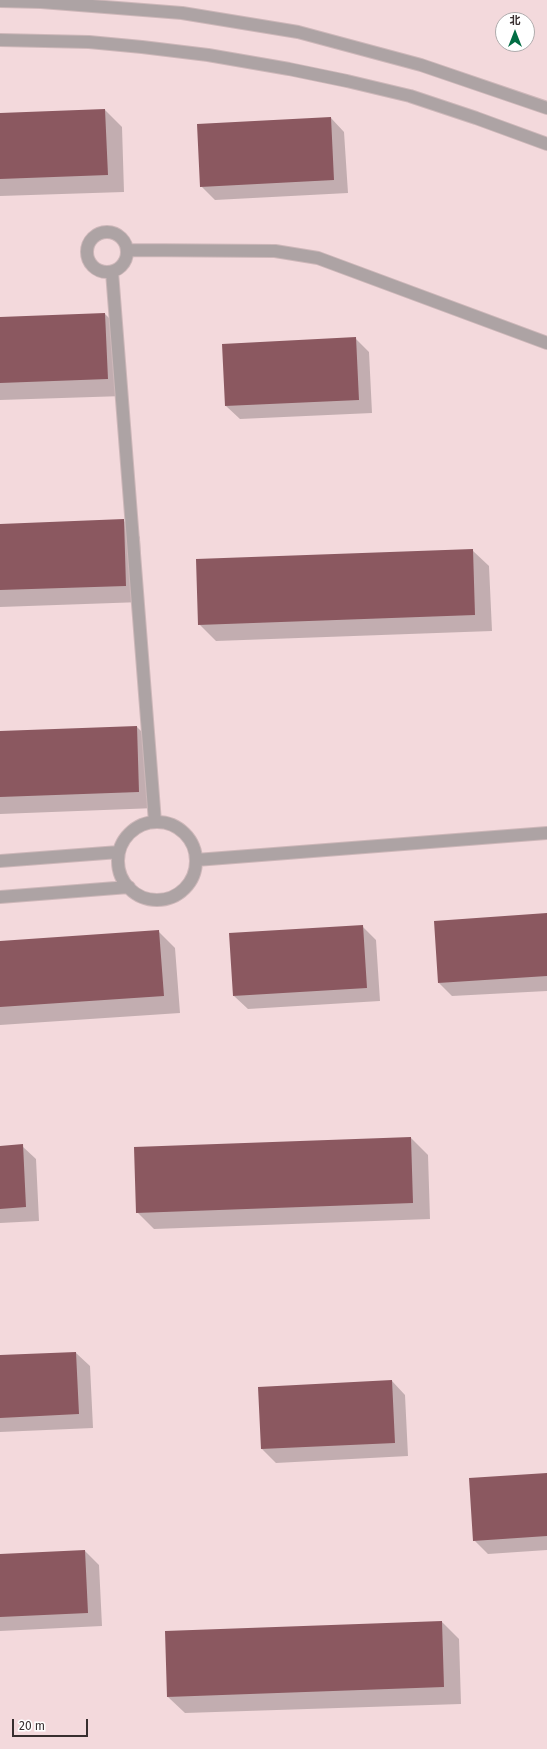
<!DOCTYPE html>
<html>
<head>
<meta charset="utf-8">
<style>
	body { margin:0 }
	#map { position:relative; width:547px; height:1749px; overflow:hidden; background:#f3d9dc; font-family:"Fira Sans","Noto Sans SC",sans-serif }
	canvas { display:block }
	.north { position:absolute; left:495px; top:12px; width:40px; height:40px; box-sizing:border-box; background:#fff; border:1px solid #afabac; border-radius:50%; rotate:0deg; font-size:11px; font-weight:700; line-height:16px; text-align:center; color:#372e2f }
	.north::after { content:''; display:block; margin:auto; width:14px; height:18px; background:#016d44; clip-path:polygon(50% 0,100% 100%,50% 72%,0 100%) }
	.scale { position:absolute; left:12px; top:1719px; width:76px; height:18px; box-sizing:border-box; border:2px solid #372e2f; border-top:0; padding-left:5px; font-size:12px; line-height:14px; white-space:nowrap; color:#372e2f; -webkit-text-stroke:3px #fff; paint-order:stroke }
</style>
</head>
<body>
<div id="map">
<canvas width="547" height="1749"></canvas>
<div class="north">北</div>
<div class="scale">20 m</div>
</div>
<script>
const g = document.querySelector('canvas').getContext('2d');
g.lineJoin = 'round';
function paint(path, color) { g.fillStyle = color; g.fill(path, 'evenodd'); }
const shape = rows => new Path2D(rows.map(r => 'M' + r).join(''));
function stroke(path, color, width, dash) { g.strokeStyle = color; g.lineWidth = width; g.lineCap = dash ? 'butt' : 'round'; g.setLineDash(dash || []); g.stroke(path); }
const shadow = shape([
	[105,110,122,127,124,192,0,196,0,114],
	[331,118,344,132,348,193,215,200,201,186],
	[105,314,122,331,124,396,0,400,0,318],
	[355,338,369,352,372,413,240,419,226,406],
	[123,520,140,537,142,602,0,607,0,525],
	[472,550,489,566,492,631,216,641,199,624],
	[137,727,154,744,156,808,0,814,0,732],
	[547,914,547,991,452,996,439,983],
	[362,926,376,940,380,1001,248,1009,234,996],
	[158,931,175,948,180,1013,0,1025,0,942],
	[411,1138,428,1155,430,1219,154,1229,137,1212],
	[22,1146,36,1159,39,1221,0,1223,0,1147],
	[76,1353,90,1366,93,1428,0,1432,0,1356],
	[392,1381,405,1395,408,1456,276,1463,262,1449,259,1388],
	[547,1474,547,1550,488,1554,474,1540],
	[85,1551,99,1565,102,1626,0,1631,0,1555],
	[442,1622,459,1639,461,1704,185,1713,168,1697]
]);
const building = shape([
	[105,109,108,175,0,179,0,113],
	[331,117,334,180,200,187,197,124],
	[105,313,108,379,0,383,0,317],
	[356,337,359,400,225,406,222,344],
	[124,519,126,586,0,590,0,524],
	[473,549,475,615,198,625,196,559],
	[137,726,139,792,0,797,0,731],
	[547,913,547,976,438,983,434,921],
	[363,925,367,988,233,996,229,933],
	[159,930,164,996,0,1007,0,941],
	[411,1137,413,1203,136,1213,134,1147],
	[23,1144,26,1207,0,1209,0,1146],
	[76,1352,79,1414,0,1418,0,1355],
	[392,1380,395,1443,261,1449,258,1387],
	[547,1473,547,1536,473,1541,469,1478],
	[85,1550,88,1613,0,1617,0,1554],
	[442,1621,444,1687,167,1697,165,1631]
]);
const minor = shape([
	[0,1,41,2,182,13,298,32,421,65,547,108],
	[0,40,89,42,142,47,208,55,289,69,347,81,410,96,476,118,547,144],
	'87 252a20 20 0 1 1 40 0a20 20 0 1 1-40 0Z',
	[128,250,275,251,318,258,547,343],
	[112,272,155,822],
	'118 861a39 39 0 1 1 78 0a39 39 0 1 1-78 0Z',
	[196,860,547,833],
	[0,861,119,852],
	[0,897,129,887]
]);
paint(shadow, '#0003');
paint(building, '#8b5860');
stroke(minor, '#cdb7b9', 14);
stroke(minor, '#ada3a4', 12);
</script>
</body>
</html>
